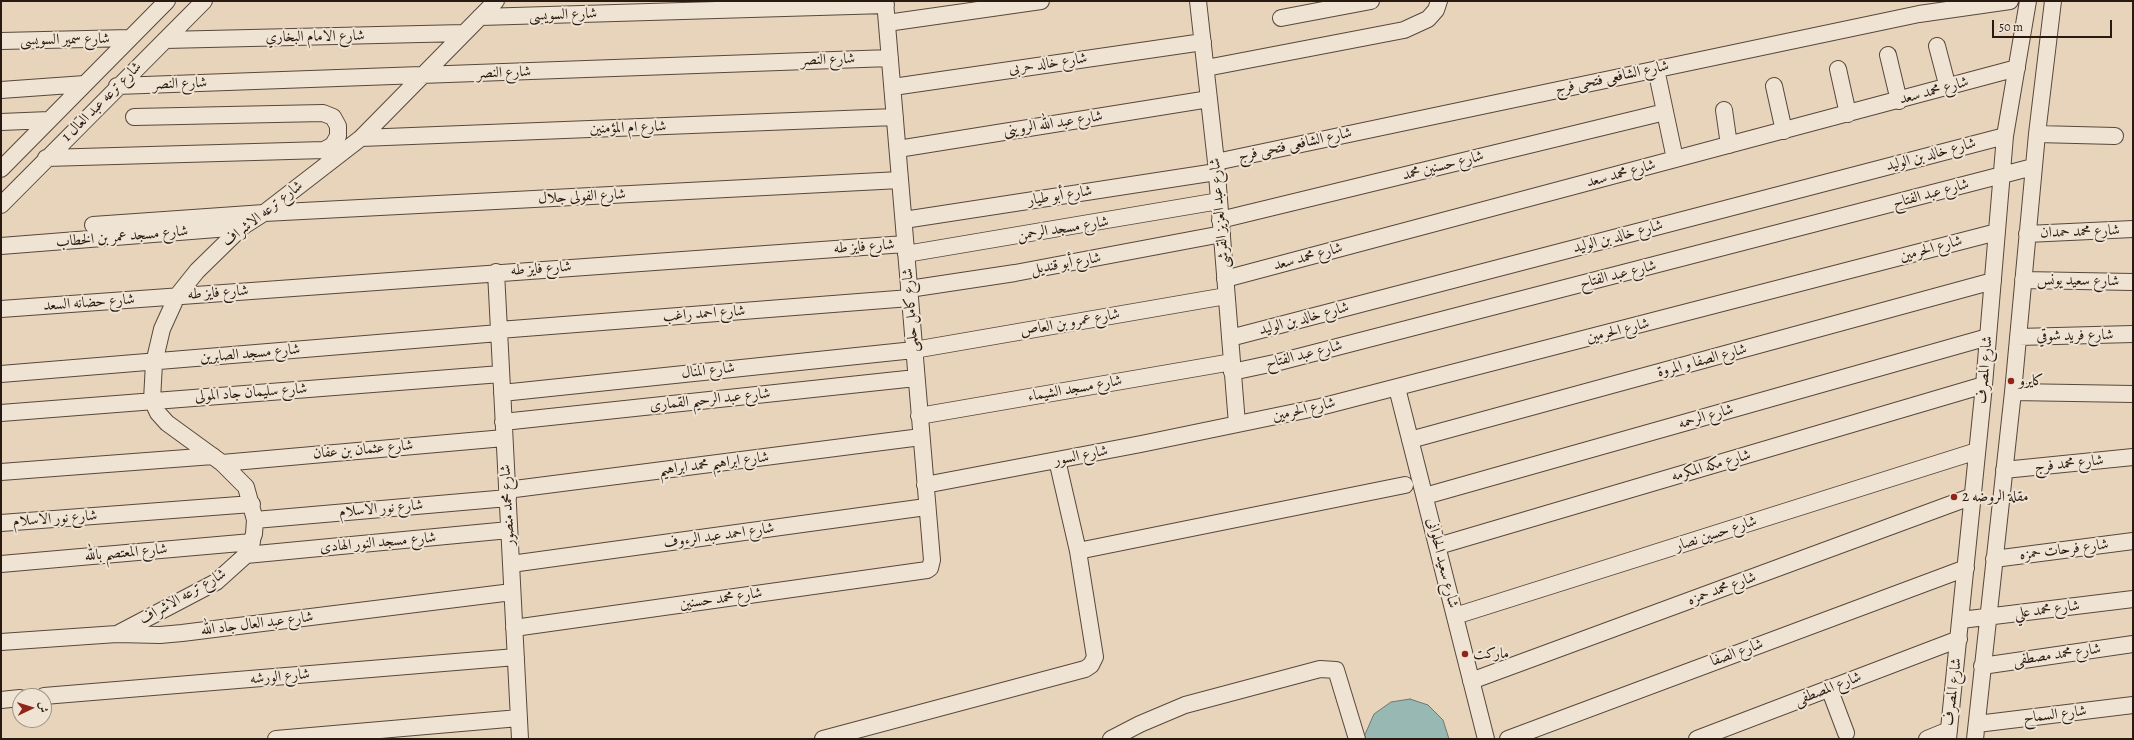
<!DOCTYPE html>
<html>
<head>
<meta charset="utf-8">
<style>
	body { margin:0 }
	#map { position:relative; width:2134px; height:740px; overflow:hidden; background:#e7d4bb; font-family:Alegreya,Amiri,serif }
	canvas { display:block }
	.frame { position:absolute; inset:0; border:2px solid #281a11; pointer-events:none }
	.north { position:absolute; left:12px; top:688px; width:40px; height:40px; box-sizing:border-box; background:#efe3d3; border:1px solid #9f9385; border-radius:50%; rotate:86deg; font-size:11px; font-weight:700; line-height:16px; text-align:center; color:#281a11 }
	.north::after { content:''; display:block; margin:auto; width:14px; height:18px; background:#8f2418; clip-path:polygon(50% 0,100% 100%,50% 72%,0 100%) }
	.scale { position:absolute; left:1992px; top:20px; width:120px; height:18px; box-sizing:border-box; border:2px solid #281a11; border-top:0; padding-left:5px; font-size:12px; line-height:14px; white-space:nowrap; color:#281a11; -webkit-text-stroke:3px #efe3d3; paint-order:stroke }
</style>
</head>
<body>
<div id="map">
<canvas width="2134" height="740"></canvas>
<div class="frame"></div>
<div class="north">ش</div>
<div class="scale">50 m</div>
</div>
<script>
const g = document.querySelector('canvas').getContext('2d');
g.lineJoin = 'round';
function paint(path, color) { g.fillStyle = color; g.fill(path, 'evenodd'); }
const shape = rows => new Path2D(rows.map(r => 'M' + r).join(''));
function stroke(path, color, width, dash) { g.strokeStyle = color; g.lineWidth = width; g.lineCap = dash ? 'butt' : 'round'; g.setLineDash(dash || []); g.stroke(path); }
function label(font, color, halo, rows, align = 'center') {
  g.font = font + ' Alegreya,Amiri,serif'; g.lineWidth = 4; g.setLineDash([]); g.textBaseline = 'middle'; g.strokeStyle = halo; g.fillStyle = color; for (const [text, x, y, turn = 0] of rows) {
    g.save(); g.translate(x, y); g.rotate((+turn || 0) * Math.PI / 180); g.textAlign = isNaN(turn) ? turn : align; if (halo) g.strokeText(text, 0, 0); g.fillText(text, 0, 0); g.restore();
  }
}
const water = shape([
	[1410,699,1428,705,1443,720,1449,739,1363,739,1374,714,1391,702,1410,699]
]);
const minor = shape([
	[1198,1,1216,162,1237,424],
	[480,17,886,5],
	[1281,18,1371,1],
	[887,23,1041,1],
	[165,40,464,33],
	[1,41,130,38],
	[1937,46,1948,88],
	[1888,55,1899,101],
	[1206,68,1404,30,1428,19,1436,10,1439,1],
	[1656,69,1675,159],
	[1838,69,1848,114],
	[117,86,890,58],
	[1774,86,1784,131],
	[893,87,1203,42],
	[1,90,85,84],
	[1724,110,1729,145],
	[1,122,49,120],
	[2037,134,2115,136],
	[361,138,895,117],
	[898,149,1209,99],
	[46,158,324,150,333,145,338,136,338,126,333,117,323,113,134,117],
	[1216,162,1919,14,2010,1],
	[1,169,167,1],
	[1,205,204,1],
	[904,220,1216,172],
	[1220,220,1665,112],
	[93,225,264,213,900,180],
	[2027,234,2133,229],
	[1,246,242,227],
	[906,254,1219,201],
	[496,272,520,739],
	[1225,279,2017,68],
	[2023,280,2133,282],
	[909,289,1015,273,1222,234],
	[1,309,905,244],
	[499,330,910,298],
	[2018,337,2133,334],
	[1230,338,2005,136],
	[1232,372,1279,362,2033,167],
	[1,374,499,333],
	[1397,388,1486,739],
	[2013,392,2133,394],
	[502,393,914,350,1226,296],
	[1,413,501,374],
	[919,416,1232,362],
	[503,422,916,378],
	[1410,440,1993,281],
	[222,463,504,438],
	[2004,470,2133,457],
	[1,472,213,456],
	[925,485,1141,444,1320,407,1997,232],
	[507,490,921,437],
	[1425,496,1988,337],
	[255,520,508,498],
	[1,523,252,504],
	[1438,546,1984,385],
	[1078,551,1405,485],
	[246,555,509,530],
	[1994,559,2133,541],
	[1,564,252,542],
	[511,564,926,507],
	[1455,616,1977,451],
	[1961,620,2133,599],
	[514,628,927,570,930,568,932,560,885,1],
	[117,634,216,582,246,555,254,534,255,520,246,487,222,463,167,423,158,413,152,400,154,363,162,329,177,296,197,271,242,227,264,213,361,138,496,1],
	[1,642,117,634,160,635,182,633,512,592],
	[1982,666,2133,644],
	[1471,681,1973,496],
	[1829,688,1846,733],
	[44,696,516,657],
	[1,700,20,698],
	[1977,724,2133,705],
	[276,739,519,718],
	[823,739,1085,669,1091,665,1095,657,1078,551,1057,460],
	[1111,739,1140,724,1185,705,1320,669,1336,670,1357,739],
	[1508,739,1966,568],
	[1697,739,1959,639],
	[1927,739,1949,730],
	[1948,739,1984,385,2005,136,2028,1],
	[1975,739,2013,392,2037,134,2053,1]
]);
const markers = [
	[2011,381,4,"#8f2418"],
	[1954,497,4,"#8f2418"],
	[1465,654,4,"#8f2418"]
];
const streetNames = [
	["شارع السويسى",563,15,-2],
	["شارع الامام البخاري",315,37,-1],
	["شارع سمير السويسى",65,40,-1],
	["شارع النصر",828,60,-2],
	["شارع خالد حربى",1048,64,-8],
	["شارع النصر",504,73,-2],
	["شارع الشافعى فتحى فرج",1612,78,-12],
	["شارع النصر",180,84,-2],
	["شارع محمد سعد",1934,91,-15],
	["شارع ترعه عبد العال 1",102,102,-45],
	["شارع عبد الله الروينى",1053,124,-9],
	["شارع ام المؤمنين",628,128,-2],
	["شارع الشافعى فتحى فرج",1295,145,-12],
	["شارع خالد بن الوليد",1931,155,-15],
	["شارع حسنين محمد",1443,166,-14],
	["شارع محمد سعد",1621,174,-15],
	["شارع عبد الفتاح",1931,194,-15],
	["شارع أبو طيار",1060,196,-9],
	["شارع الفولى جلال",582,197,-3],
	["شارع عبد العزيز القرشى",1220,213,-95],
	["شارع ترعه الاشراف",263,214,-38],
	["شارع مسجد الرحمن",1063,229,-9],
	["شارع محمد حمدان",2080,232,-2],
	["شارع مسجد عمر بن الخطاب",122,237,-5],
	["شارع خالد بن الوليد",1618,237,-15],
	["شارع فايز طه",864,247,-4],
	["شارع الحرمين",1931,249,-15],
	["شارع محمد سعد",1308,257,-15],
	["شارع أبو قنديل",1066,264,-10],
	["شارع فايز طه",541,269,-4],
	["شارع عبد الفتاح",1618,275,-14],
	["شارع سعيد يونس",2078,281,1],
	["شارع فايز طه",218,293,-4],
	["شارع حضانه السعد",89,303,-4],
	["شارع كامل حلمى",911,310,-94],
	["شارع احمد راغب",704,314,-4],
	["شارع خالد بن الوليد",1304,319,-15],
	["شارع عمرو بن العاص",1070,323,-10],
	["شارع الحرمين",1618,331,-14],
	["شارع فريد شوقي",2075,336,-1],
	["شارع مسجد الصابرين",250,354,-5],
	["شارع عبد الفتاح",1304,355,-14],
	["شارع الصفا و المروة",1702,361,-15],
	["شارع المصرف",1985,370,-85],
	["شارع المنال",708,371,-6],
	["شارع مسجد الشيماء",1075,389,-10],
	["شارع سليمان جاد المولى",251,393,-4],
	["شارع عبد الرحيم القمارى",710,400,-6],
	["شارع الحرمين",1304,410,-13],
	["شارع الرحمه",1706,417,-16],
	["شارع عثمان بن عفان",363,450,-5],
	["شارع السور",1081,456,-11],
	["شارع ابراهيم محمد ابراهيم",714,464,-7],
	["شارع محمد فرج",2069,464,-6],
	["شارع مكه المكرمه",1711,466,-16],
	["شارع محمد منصور",508,505,-93],
	["شارع نور الاسلام",381,509,-5],
	["شارع نور الاسلام",55,519,-4],
	["شارع حسين نصار",1716,534,-18],
	["شارع احمد عبد الرءوف",719,536,-8],
	["شارع مسجد النور الهادى",378,543,-5],
	["شارع فرحات حمزه",2064,550,-7],
	["شارع المعتصم بالله",126,553,-5],
	["شارع سعيد الحلوانى",1442,563,76],
	["شارع محمد حمزه",1722,589,-20],
	["شارع ترعه الاشراف",183,597,-30],
	["شارع محمد حسنين",721,599,-8],
	["شارع محمد علي",2047,610,-7],
	["شارع عبد العال جاد الله",257,624,-7],
	["شارع الصفا",1737,653,-20],
	["شارع محمد مصطفى",2057,655,-8],
	["شارع الورشه",280,677,-5],
	["شارع المصطفى",1828,689,-21],
	["شارع المصرف",1953,692,-83],
	["شارع السماح",2055,715,-7]
];
const poiNames = [
	["كايرو",2019,381],
	["مقلة الروضه 2",1962,497],
	["ماركت",1473,654]
];
paint(water, '#97b8b3');
stroke(water, '#6b7972', 1);
stroke(minor, '#58483c', 18);
stroke(minor, '#efe3d3', 16);
for (const [x, y, r, color] of markers) { const dot = new Path2D(); dot.arc(x, y, r, 0, 2 * Math.PI); g.fillStyle = color; g.fill(dot); stroke(dot, '#efe3d3', 1.5); }
label('15px', '#281a11', '#efe3d3', streetNames);
label('15px', '#281a11', '#efe3d3', poiNames, 'left');
</script>
</body>
</html>
